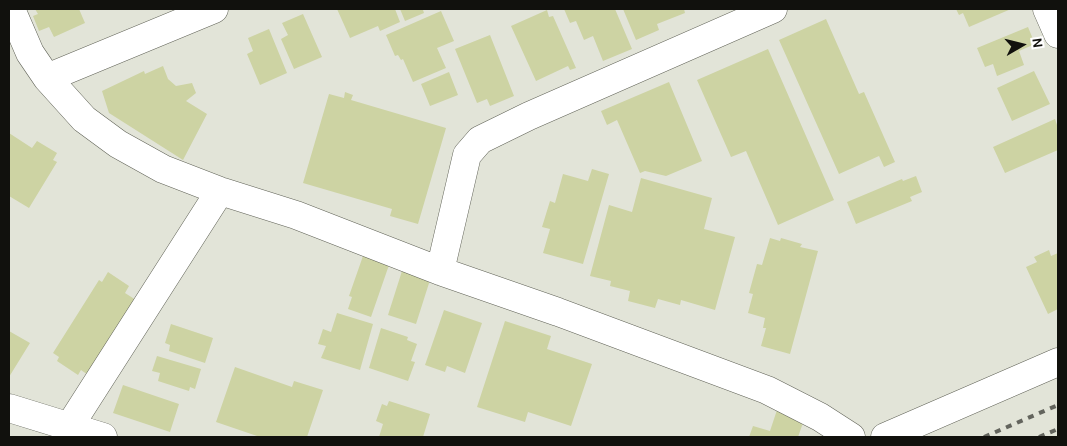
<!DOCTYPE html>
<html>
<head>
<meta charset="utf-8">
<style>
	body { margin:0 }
	#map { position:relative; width:1067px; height:446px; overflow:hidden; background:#e2e4d8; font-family:Karla,sans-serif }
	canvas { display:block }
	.frame { position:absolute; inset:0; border:10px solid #11110d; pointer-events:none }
	.north { position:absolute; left:997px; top:20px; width:50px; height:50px; -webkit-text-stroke:4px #fff; paint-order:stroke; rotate:82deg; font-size:14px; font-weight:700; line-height:20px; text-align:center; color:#11110d }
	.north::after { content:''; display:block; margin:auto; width:18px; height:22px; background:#11110d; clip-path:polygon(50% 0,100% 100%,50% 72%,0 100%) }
</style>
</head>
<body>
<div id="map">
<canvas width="1067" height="446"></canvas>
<div class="frame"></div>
<div class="north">N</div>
</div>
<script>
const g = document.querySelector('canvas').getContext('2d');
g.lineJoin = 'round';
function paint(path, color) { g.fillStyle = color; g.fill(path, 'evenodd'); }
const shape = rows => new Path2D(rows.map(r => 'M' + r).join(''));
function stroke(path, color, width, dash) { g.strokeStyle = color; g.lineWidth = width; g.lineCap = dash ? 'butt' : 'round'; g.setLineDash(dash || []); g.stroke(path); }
const building = shape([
	[35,9,79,9,85,23,54,37,49,27,39,31,33,16,38,14],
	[337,9,395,9,400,22,380,31,378,26,350,38],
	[400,9,427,9,423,10,424,13,405,21],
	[564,9,615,9,632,49,603,61,593,36,584,40,576,21,570,23],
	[623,9,684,9,685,13,657,24,659,30,636,40],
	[956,9,1011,9,969,27,963,13,959,15],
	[547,10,549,17,553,16,576,68,570,70,568,66,536,81,511,26],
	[441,11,454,41,437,48,446,68,413,82,403,59,401,60,398,55,395,56,386,35],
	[303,14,322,57,294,69,281,39,288,35,282,23],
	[826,19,859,94,864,92,895,162,884,167,879,156,839,174,779,40],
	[1028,27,1035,44,1019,51,1024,65,997,76,993,64,985,67,977,48],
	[269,29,287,73,260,85,247,54,253,51,248,38],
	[490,35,514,96,490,106,487,99,477,103,455,49],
	[768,49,834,200,778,225,746,151,731,157,697,80],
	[163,66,168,79,176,86,192,83,196,93,186,101,207,114,183,160,109,113,102,91,144,71,145,74],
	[1034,71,1050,104,1012,121,997,88],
	[449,72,458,95,430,106,421,84],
	[669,82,702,161,666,176,645,171,640,173,617,120,607,125,601,111],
	[345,92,353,95,351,100,446,128,418,224,390,216,392,209,303,183,329,94,344,98],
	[1055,119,1058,128,1058,150,1005,173,993,147],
	[9,133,32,148,37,141,57,153,53,160,57,162,29,208,9,196],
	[592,169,609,174,583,264,543,253,550,229,542,227,550,201,555,203,563,174,588,181],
	[916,176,922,192,910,197,912,201,856,224,847,202,902,179,903,181],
	[641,178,712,198,704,229,735,237,715,310,681,300,680,305,658,299,655,308,628,301,630,291,610,286,611,281,590,276,609,205,632,212],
	[770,238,780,241,781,238,802,244,800,247,818,251,790,354,761,346,766,328,763,328,765,318,748,313,753,294,749,293,757,264,762,265],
	[1049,250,1051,256,1058,253,1058,309,1048,314,1026,267,1037,262,1034,257],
	[363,256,389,265,371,317,348,309,352,297,349,296],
	[402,271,430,280,416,324,388,315],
	[108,272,129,286,125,293,136,300,88,375,81,370,78,375,57,361,59,357,53,353,99,280,102,282],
	[444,310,482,323,465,373,447,366,445,372,425,365],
	[337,313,373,324,360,370,321,358,326,346,318,344,323,329,331,332],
	[505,321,551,336,547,349,592,364,571,426,528,412,525,422,477,407],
	[171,324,213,338,205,363,169,351,170,345,165,343],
	[381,328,408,337,407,340,417,344,411,361,415,362,408,381,369,368],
	[9,331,30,343,9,377],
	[157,356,201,369,195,389,190,387,189,391,158,381,160,373,152,371],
	[235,367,292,387,294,381,323,390,307,437,260,437,216,422],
	[123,385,179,404,170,432,113,413],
	[389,401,430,414,423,437,379,437,383,424,376,421,382,404,387,406],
	[777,410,804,420,798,437,749,437,753,426,770,431]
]);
const minor = shape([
	[11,9,30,53,47,78,84,119,118,144,163,169,220,191,296,215,440,271,558,312,767,390,820,417,851,437],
	[1047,9,1058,34],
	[47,78,214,9],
	[440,271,467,155,480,140,529,116,773,9],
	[9,408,103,437],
	[69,427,220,191],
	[885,437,1058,362]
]);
const rail = shape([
	[984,437,1058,405],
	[1039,437,1058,429]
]);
paint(building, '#cdd3a3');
stroke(minor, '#606257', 29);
stroke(minor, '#fff', 28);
stroke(rail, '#63645d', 4, [6, 6]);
</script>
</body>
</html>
